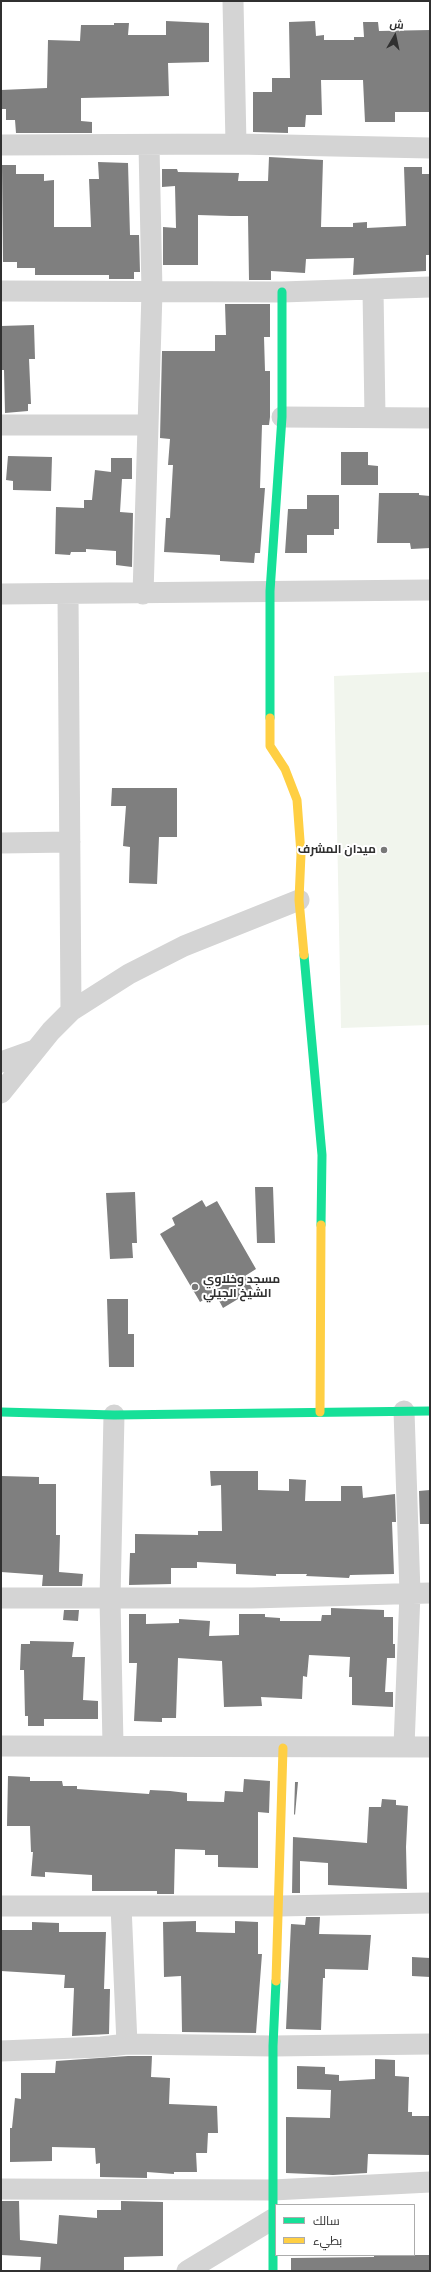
<!DOCTYPE html>
<html>
<head>
<meta charset="utf-8">
<style>
	body { margin:0 }
	#map { position:relative; width:431px; height:2272px; overflow:hidden; background:#fff; font-family:"DM Sans",Cairo,sans-serif }
	canvas { display:block }
	.frame { position:absolute; inset:0; border:2px solid #303030; pointer-events:none }
	.legend { position:absolute; left:275px; top:2204px; width:140px; height:52px; box-sizing:border-box; background:#fff; border:1px solid #acacac; margin:0; padding:5px 7px; list-style:none; font-size:12px; color:#303030 }
	.legend li { display:flex; align-items:center; gap:8px; height:20px }
	.legend b { width:20px; border:1px solid #acacac }
	.north { position:absolute; left:375px; top:16px; width:40px; height:40px; -webkit-text-stroke:3px #fff; paint-order:stroke; rotate:9deg; font-size:11px; font-weight:700; line-height:16px; text-align:center; color:#303030 }
	.north::after { content:''; display:block; margin:auto; width:14px; height:18px; background:#303030; clip-path:polygon(50% 0,100% 100%,50% 72%,0 100%) }
</style>
</head>
<body>
<div id="map">
<canvas width="431" height="2272"></canvas>
<div class="frame"></div>
<ul class="legend">
<li><b style="height:5px;background:#16e098"></b>سالك</li>
<li><b style="height:5px;background:#ffcf43"></b>بطيء</li>
</ul>
<div class="north">ش</div>
</div>
<script>
const g = document.querySelector('canvas').getContext('2d');
g.lineJoin = 'round';
function paint(path, color) { g.fillStyle = color; g.fill(path, 'evenodd'); }
const shape = rows => new Path2D(rows.map(r => 'M' + r).join(''));
function stroke(path, color, width, dash) { g.strokeStyle = color; g.lineWidth = width; g.lineCap = dash ? 'butt' : 'round'; g.setLineDash(dash || []); g.stroke(path); }
function label(font, color, halo, rows, align = 'center') {
  g.font = font + ' "DM Sans",Cairo,sans-serif'; g.lineWidth = 4; g.setLineDash([]); g.textBaseline = 'middle'; g.strokeStyle = halo; g.fillStyle = color; for (const [text, x, y, turn = 0] of rows) {
    g.save(); g.translate(x, y); g.rotate((+turn || 0) * Math.PI / 180); g.textAlign = isNaN(turn) ? turn : align; if (halo) g.strokeText(text, 0, 0); g.fillText(text, 0, 0); g.restore();
  }
}
const green = shape([
	[430,672,430,1025,341,1028,334,676]
]);
const building = shape([
	[166,21,209,23,209,62,168,63,169,96,81,98,81,121,92,122,92,133,16,133,15,120,6,120,6,109,1,109,1,90,47,88,48,40,80,41,81,25,114,25,114,23,129,23,128,35,166,35],
	[315,21,316,36,324,35,324,40,354,40,354,37,364,37,363,22,378,22,379,31,430,30,430,112,395,112,395,122,365,122,363,80,321,80,322,115,306,115,305,127,288,127,288,133,253,132,253,92,272,92,272,78,290,78,289,22],
	[269,157,323,160,321,227,353,227,353,223,367,222,367,228,406,226,404,167,422,167,422,174,430,174,430,255,426,255,426,271,353,275,354,258,306,259,305,273,271,271,271,280,249,280,248,216,231,216,198,215,198,265,163,265,163,227,176,228,175,186,162,187,162,169,177,169,178,172,239,173,238,181,268,181],
	[98,162,128,163,130,235,139,235,140,272,134,272,134,279,109,279,109,275,35,275,35,268,17,268,17,262,3,262,2,165,16,165,16,174,44,174,44,181,54,180,54,227,91,227,89,179,99,179],
	[225,304,270,304,270,337,264,337,265,371,270,371,270,417,269,425,262,425,260,488,265,488,260,553,255,553,254,563,220,561,220,555,164,552,166,518,170,518,173,465,168,465,170,439,160,438,162,351,215,351,215,335,226,335],
	[34,325,35,359,29,359,31,404,28,404,28,411,5,413,4,370,1,370,1,326],
	[341,452,368,452,368,465,378,466,378,485,341,485],
	[8,456,52,457,51,491,13,490,13,481,6,480],
	[111,458,132,458,132,479,122,479,120,512,133,513,132,567,116,565,116,551,86,549,86,552,71,552,70,555,55,554,56,507,84,508,84,500,92,500,95,470,111,472],
	[379,493,419,493,419,495,430,496,430,548,411,549,410,543,377,543],
	[307,495,339,495,339,529,334,529,334,535,307,535,307,553,285,553,288,509,307,509],
	[112,788,177,788,177,837,159,837,157,884,129,883,130,847,123,846,126,806,111,806],
	[255,1187,273,1187,275,1243,257,1243],
	[135,1192,137,1243,132,1243,133,1258,110,1259,106,1193],
	[202,1200,206,1207,217,1201,256,1269,245,1276,253,1290,223,1308,215,1293,200,1302,160,1234,175,1225,172,1218],
	[107,1299,128,1299,128,1334,134,1334,134,1367,109,1367],
	[210,1471,258,1471,258,1490,289,1491,289,1479,306,1480,305,1501,341,1501,341,1486,362,1486,363,1498,395,1494,396,1522,392,1522,394,1574,350,1575,349,1578,306,1576,307,1574,276,1574,276,1576,236,1574,236,1564,197,1562,197,1568,171,1568,171,1584,129,1585,130,1553,135,1553,135,1534,198,1535,198,1531,222,1531,221,1485,211,1486],
	[1,1476,39,1477,39,1484,56,1484,56,1535,60,1535,59,1572,83,1574,82,1586,42,1586,43,1575,1,1572],
	[430,1490,430,1524,420,1524,419,1491],
	[331,1608,384,1610,384,1617,393,1617,393,1644,395,1644,395,1658,387,1658,385,1692,393,1692,393,1707,352,1705,352,1677,349,1677,350,1657,309,1655,307,1677,303,1676,302,1699,261,1697,262,1706,224,1707,222,1661,178,1658,176,1718,162,1718,162,1722,134,1721,137,1663,129,1663,129,1614,146,1614,146,1624,179,1623,179,1619,210,1621,209,1636,239,1635,239,1614,265,1614,265,1617,280,1618,280,1621,321,1621,322,1615,331,1615],
	[64,1610,79,1610,78,1621,63,1620],
	[30,1641,74,1642,72,1657,85,1657,83,1700,98,1701,98,1719,44,1719,44,1726,28,1726,28,1716,25,1716,24,1670,20,1670,21,1644,30,1644],
	[8,1776,30,1777,30,1781,62,1781,63,1786,77,1786,77,1789,149,1794,150,1790,170,1791,187,1793,187,1801,224,1802,225,1791,243,1792,244,1779,270,1781,269,1813,258,1812,258,1868,218,1867,218,1855,205,1855,205,1850,175,1849,174,1894,157,1894,157,1891,92,1891,92,1875,45,1872,45,1877,31,1876,33,1852,31,1852,30,1826,7,1826],
	[295,1782,298,1782,295,1815,294,1814],
	[382,1799,396,1800,396,1805,408,1806,406,1847,407,1889,328,1885,328,1863,300,1861,300,1893,292,1893,293,1837,367,1843,369,1807,381,1807],
	[306,1917,320,1917,319,1934,371,1935,368,1970,325,1969,325,1978,323,1978,321,2030,286,2029,291,1924,305,1925],
	[196,1921,196,1932,235,1933,235,1921,258,1922,258,1954,262,1954,256,2033,182,2032,181,1976,164,1977,163,1922],
	[32,1922,59,1923,59,1932,106,1932,104,1989,110,1989,109,2034,72,2036,74,1988,64,1988,65,1975,1,1971,1,1930,32,1930],
	[412,1957,430,1958,430,1977,412,1976],
	[128,2056,152,2056,151,2077,170,2078,169,2104,217,2106,218,2133,208,2133,207,2153,196,2153,197,2172,174,2172,174,2174,147,2172,147,2178,100,2177,100,2163,96,2164,95,2148,52,2147,52,2161,10,2162,10,2128,12,2128,15,2098,21,2099,21,2073,55,2073,56,2061],
	[375,2059,395,2060,395,2076,409,2077,408,2112,412,2112,412,2116,430,2116,430,2155,368,2154,367,2173,333,2175,286,2173,286,2117,330,2118,331,2090,297,2089,297,2066,325,2067,325,2074,339,2075,339,2081,375,2079],
	[1,2201,19,2201,20,2240,57,2244,59,2215,97,2218,97,2210,121,2210,121,2201,163,2202,163,2256,124,2257,124,2271,40,2271,41,2257,1,2255],
	[374,2255,430,2255,430,2271,291,2271,291,2258,374,2257]
]);
const street = shape([
	[233,1,236,144],
	[1,145,236,144,430,148],
	[373,290,375,417],
	[1,291,282,292,430,287],
	[282,417,430,418],
	[1,425,146,425],
	[1,594,430,590],
	[143,594,152,292,149,145],
	[68,595,71,1011],
	[1,843,70,842],
	[1,1062,35,1050],
	[1,1093,51,1031,71,1011,129,974,184,946,299,900],
	[404,1411,410,1593,404,1746],
	[1,1598,252,1598,430,1593],
	[113,1745,110,1599,114,1415],
	[1,1746,430,1747],
	[1,1906,279,1906,430,1903],
	[121,1906,127,2044],
	[1,2051,101,2047,127,2044,273,2046,430,2044],
	[1,2189,273,2190,430,2182],
	[187,2271,273,2219]
]);
const fast = shape([
	[270,718,270,591,282,417,282,292],
	[304,955,322,1155,321,1225],
	[1,1412,114,1415,430,1411],
	[273,2271,273,2046,276,1981]
]);
const slow = shape([
	[270,718,270,746,285,769,297,800,301,854,299,900,304,955],
	[320,1412,321,1225],
	[276,1981,283,1748]
]);
const markers = [
	[384,850,4,"#787878"],
	[195,1287,4,"#787878"]
];
const poiNames = [
	["ميدان المشرف",376,850],
	["مسجد وخلاوي",203,1280,"left"],
	["الشيخ الجيلي",203,1294,"left"]
];
paint(green, '#f1f5ed');
paint(building, '#7f7f7f');
stroke(street, '#d4d4d4', 21);
stroke(fast, '#16e098', 9);
stroke(slow, '#ffcf43', 9);
for (const [x, y, r, color] of markers) { const dot = new Path2D(); dot.arc(x, y, r, 0, 2 * Math.PI); g.fillStyle = color; g.fill(dot); stroke(dot, '#fff', 1.5); }
label('bold 12px', '#303030', '#fff', poiNames, 'right');
</script>
</body>
</html>
